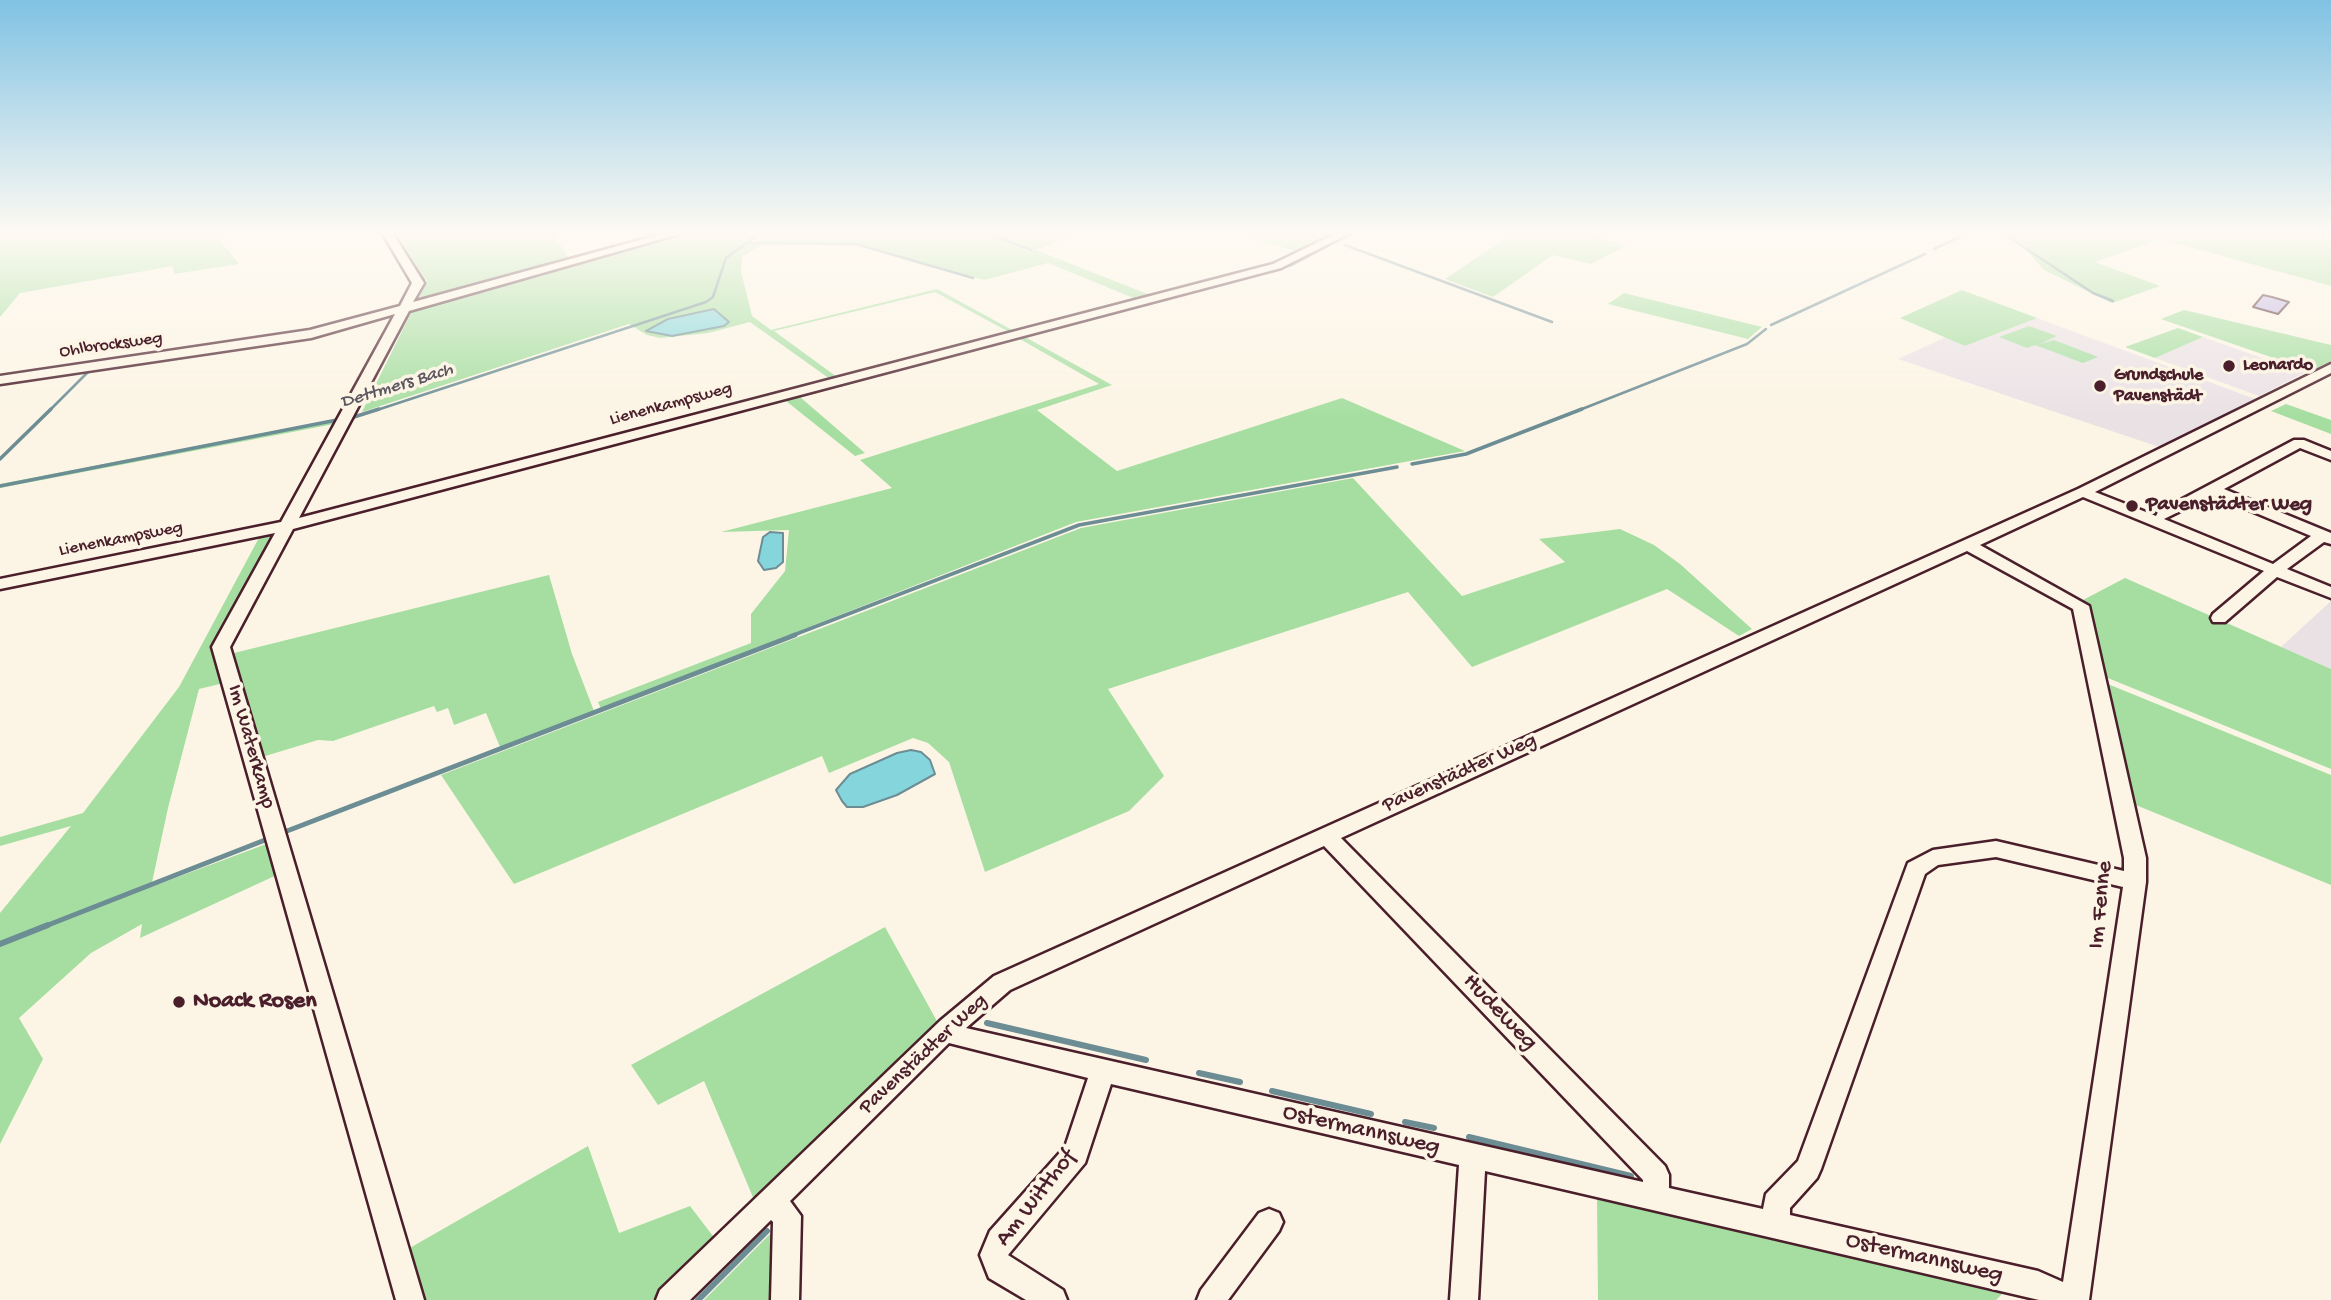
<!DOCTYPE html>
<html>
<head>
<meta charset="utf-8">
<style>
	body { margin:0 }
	canvas { display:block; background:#fcf5e5 }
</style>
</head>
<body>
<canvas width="2331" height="1300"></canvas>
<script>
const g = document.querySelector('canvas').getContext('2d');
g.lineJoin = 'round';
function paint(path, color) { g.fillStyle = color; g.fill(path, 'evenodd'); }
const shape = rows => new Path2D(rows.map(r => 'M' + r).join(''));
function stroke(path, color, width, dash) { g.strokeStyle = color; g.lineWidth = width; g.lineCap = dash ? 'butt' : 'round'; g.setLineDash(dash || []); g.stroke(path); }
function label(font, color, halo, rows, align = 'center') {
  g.font = font + ' "Gochi Hand",sans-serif'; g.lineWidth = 7; g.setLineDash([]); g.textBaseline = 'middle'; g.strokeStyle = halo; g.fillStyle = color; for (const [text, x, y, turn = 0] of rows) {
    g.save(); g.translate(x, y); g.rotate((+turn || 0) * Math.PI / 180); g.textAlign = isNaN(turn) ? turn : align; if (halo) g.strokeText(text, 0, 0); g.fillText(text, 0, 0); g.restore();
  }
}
const built = shape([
	[2037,318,2255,399,2159,447,1898,359,1946,337,1965,346],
	[2203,337,2304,373,2259,396,2155,358],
	[2331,601,2331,669,2281,647]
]);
const green = shape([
	[0,234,215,234,239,264,174,274,173,266,20,293,0,317],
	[396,234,553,234,570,260,417,302,427,281],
	[681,234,757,234,744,243,762,244,742,257,741,271,752,316,771,330,937,289,1014,331,1009,332,935,292,774,331,837,377,830,379,750,322,708,333,660,338,647,335,629,324,362,412,413,309],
	[768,234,986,234,1030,252,1034,250,994,234,1078,234,1036,250,1150,295,1136,299,1048,263,984,280,856,243,756,242],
	[1253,234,1333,234,1299,252,1246,237],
	[1512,234,1591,234,1626,246,1591,264,1553,255,1493,297,1445,279],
	[2007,234,2331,234,2331,286,2161,239,2095,262,2160,286,2112,303,2044,270,2029,253,2034,252],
	[1962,290,2037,318,1965,346,1900,318],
	[1624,293,1762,327,1748,339,1608,304],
	[2184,310,2331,345,2331,361,2311,371,2161,319],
	[2029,326,2057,336,2040,344,2054,340,2098,357,2083,363,2035,345,2027,348,1999,337],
	[2178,328,2203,337,2155,358,2125,347],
	[1025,337,1112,385,1037,410,1117,471,1342,398,1465,451,1076,522,601,709,598,702,751,643,751,614,785,571,789,530,721,532,892,488,860,460,1099,384,1018,338],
	[800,397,865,453,855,456,786,401],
	[2286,404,2331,420,2331,434,2271,411],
	[336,419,334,424,0,488,0,484],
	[1353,478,1462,596,1565,562,1539,539,1620,529,1654,545,1680,564,1752,629,1739,636,1667,589,1472,667,1408,592,1108,689,1164,776,1129,811,985,872,949,762,928,743,913,738,829,773,822,756,514,884,441,775,1081,528],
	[271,533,273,535,212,650,224,683,199,689,168,808,151,887,269,843,279,874,140,938,142,924,91,953,19,1018,43,1059,0,1144,0,913,71,826,0,846,0,837,83,813,179,687,261,534],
	[549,575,572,654,594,711,500,747,486,713,454,725,448,708,437,712,434,706,333,741,318,740,262,757,230,654],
	[2125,578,2331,669,2331,769,2098,674,2081,601],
	[2098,680,2331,775,2331,885,2126,801],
	[885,927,938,1023,755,1202,704,1081,658,1105,631,1065],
	[588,1146,619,1233,690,1206,716,1240,652,1300,424,1300,408,1249],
	[1597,1198,1802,1247,2006,1290,1996,1300,1598,1300],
	[777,1227,773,1300,704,1300]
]);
const water = shape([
	[714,309,729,322,724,326,672,336,646,331,668,319,714,309],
	[770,532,783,533,783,562,776,568,764,570,758,561,763,537,770,532],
	[911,750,921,752,930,760,935,774,897,795,863,807,847,807,842,801,836,790,850,774,897,753,911,750]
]);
const streamFar3 = shape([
	[989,234,1031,250],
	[2004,234,2093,293,2113,301],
	[399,241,424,280,415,300],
	[1336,242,1351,234],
	[748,243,856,244,973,278],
	[1345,245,1552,322],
	[1934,249,1966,234],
	[1172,297,1292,265,1330,245],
	[1771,325,1925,254],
	[789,399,981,347],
	[49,411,88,372],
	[356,411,409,311],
	[374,411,706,302,713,297,726,258,759,234],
	[1577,411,1747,344,1766,329]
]);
const streamFar2 = shape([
	[354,417,379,409],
	[0,459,51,409],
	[1412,464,1466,454,1582,409],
	[0,486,342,419],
	[308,500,357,409],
	[791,636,1079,525,1397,467]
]);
const streamFar1 = shape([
	[287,831,795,635],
	[43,927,265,840]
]);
const stream = shape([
	[0,944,48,925],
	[987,1023,1146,1060],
	[1199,1073,1240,1082],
	[1272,1091,1371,1114],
	[1405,1122,1434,1128],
	[1469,1137,1631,1176],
	[698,1300,767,1231]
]);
const building = shape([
	[2263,295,2272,297,2289,302,2278,314,2253,307,2263,295]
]);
const street = shape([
	[383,234,393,234,424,283,413,302,662,234,679,234,409,311,299,518,1273,264,1335,234,1348,234,1281,268,293,529,230,647,424,1300,396,1300,212,647,275,533,0,589,0,579,281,522,395,314,311,338,0,384,0,376,310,330,400,306,412,283,383,234],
	[2331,364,2331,373,2095,492,2156,516,2158,512,2294,440,2304,440,2331,451,2331,460,2300,448,2224,489,2331,533,2331,544,2324,542,2287,569,2331,587,2331,598,2277,577,2225,622,2213,622,2211,618,2213,614,2264,571,2083,497,1980,545,2089,606,2146,858,2146,882,2089,1300,2039,1300,1485,1171,1478,1300,1450,1300,1459,1165,1111,1084,1085,1163,1008,1255,1063,1290,1067,1300,1026,1300,989,1278,980,1255,990,1231,1065,1147,1088,1078,949,1043,790,1201,801,1216,799,1300,771,1300,773,1222,771,1220,690,1300,656,1300,660,1290,940,1021,994,976,2078,489,2331,364],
	[2213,495,2311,536,2273,564,2164,519,2213,495],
	[1967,551,2073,609,2124,858,2124,871,1996,841,1933,850,1908,863,1798,1161,1766,1194,1763,1209,1669,1188,1669,1175,1665,1166,1341,838,1967,551],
	[1324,846,1643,1180,1643,1182,966,1028,1010,990,1324,846],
	[1996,857,2123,887,2063,1282,2038,1271,1790,1215,1790,1208,1817,1178,1821,1169,1925,874,1938,865,1996,857],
	[1269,1209,1279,1213,1283,1222,1279,1231,1228,1300,1197,1300,1201,1290,1259,1213,1269,1209]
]);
const markers = [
	[2229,366,7,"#4a1f2b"],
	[2100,386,7,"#4a1f2b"],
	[2132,506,7,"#4a1f2b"],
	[179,1002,7,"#4a1f2b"]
];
const farStreetnames = [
	["Ohlbrocksweg",111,346,-8],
	["Lienenkampsweg",671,405,-15],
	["Lienenkampsweg",121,540,-11]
];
const farPoinames = [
	["Leonardo",2243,366],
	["Grundschule",2114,376],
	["Pavenstädt",2114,397]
];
const farWaternames = [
	["Dettmers Bach",397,387,-17]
];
const poiNames = [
	["Pavenstädter Weg",2146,506]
];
const streetNames = [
	["Im Waterkamp",250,747,74],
	["Pavenstädter Weg",1460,774,-24],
	["Pavenstädter Weg",924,1055,-43]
];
const nearStreetnames = [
	["Im Fenne",2102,905,-84],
	["Hudeweg",1499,1013,46],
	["Ostermannsweg",1361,1131,13],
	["Am Witthof",1037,1199,-52],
	["Ostermannsweg",1924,1259,13]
];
const nearPoinames = [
	["Noack Rosen",193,1002]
];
paint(built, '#eae1e5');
paint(green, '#a6dea1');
paint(water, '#85d6dc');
stroke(water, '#6d8d95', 2);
stroke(streamFar3, '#6d8d95', 2.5);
stroke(streamFar2, '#6d8d95', 3.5);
stroke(streamFar1, '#6d8d95', 5);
stroke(stream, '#6d8d95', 6);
paint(building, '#c0b3e4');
stroke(building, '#4a1f2b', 2);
stroke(street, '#4a1f2b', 5);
paint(street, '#fcf5e5');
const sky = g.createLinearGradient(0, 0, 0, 416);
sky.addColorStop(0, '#80c2e3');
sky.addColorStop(0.56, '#fefaf3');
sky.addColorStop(1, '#fefaf300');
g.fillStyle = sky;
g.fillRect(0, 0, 2331, 416);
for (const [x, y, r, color] of markers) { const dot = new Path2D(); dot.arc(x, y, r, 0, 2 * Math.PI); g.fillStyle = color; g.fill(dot); stroke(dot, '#fcf5e5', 2.5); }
label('18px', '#4a1f2b', '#fcf5e5', farStreetnames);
label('bold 18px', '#4a1f2b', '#fcf5e5', farPoinames, 'left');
label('italic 19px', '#5c5660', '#fcf5e5', farWaternames);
label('bold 21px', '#4a1f2b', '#fcf5e5', poiNames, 'left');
label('21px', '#4a1f2b', '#fcf5e5', streetNames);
label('24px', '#4a1f2b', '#fcf5e5', nearStreetnames);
label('bold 24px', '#4a1f2b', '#fcf5e5', nearPoinames, 'left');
</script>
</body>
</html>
